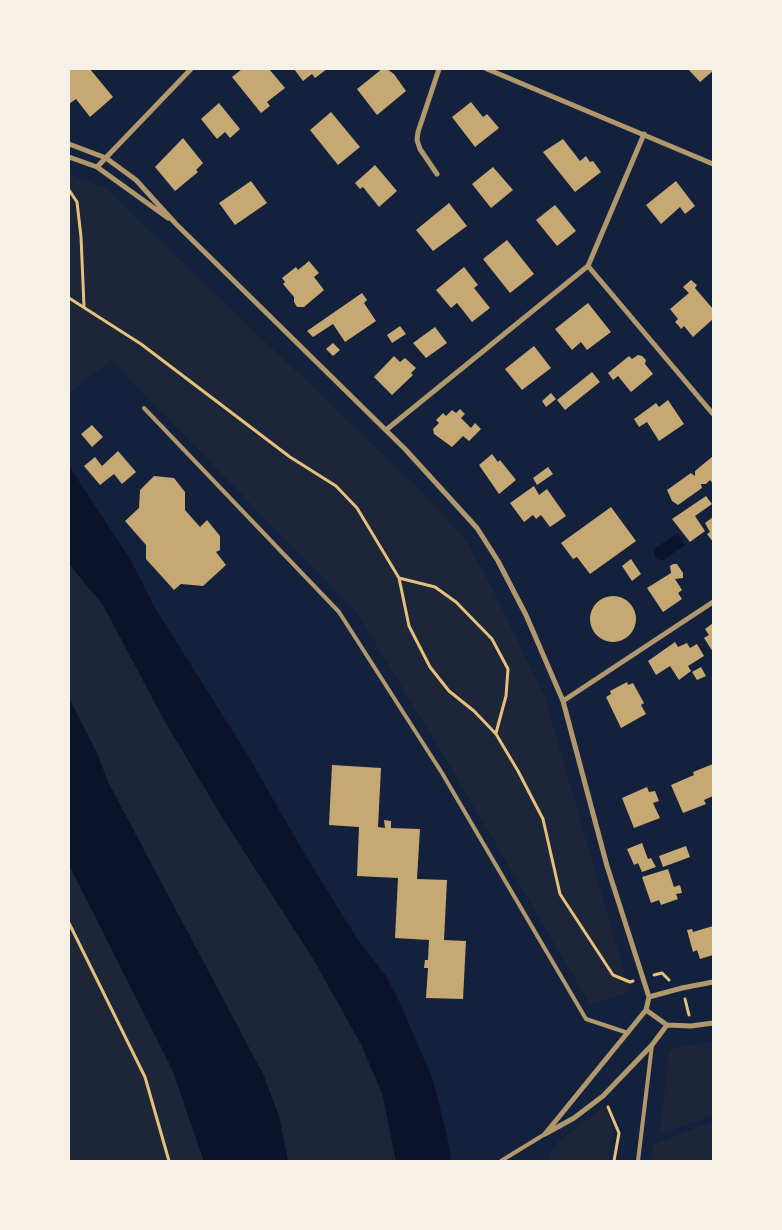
<!DOCTYPE html>
<html>
<head>
<meta charset="utf-8">
<style>
	body { margin:0 }
	#map { position:relative; width:782px; height:1230px; overflow:hidden; background:#14213d; font-family:Montserrat,sans-serif }
	canvas { display:block }
	.frame { position:absolute; inset:0; border:70px solid #f6f1e7; pointer-events:none }
</style>
</head>
<body>
<div id="map">
<canvas width="782" height="1230"></canvas>
<div class="frame"></div>
</div>
<script>
const g = document.querySelector('canvas').getContext('2d');
g.lineJoin = 'round';
function paint(path, color) { g.fillStyle = color; g.fill(path, 'evenodd'); }
const shape = rows => new Path2D(rows.map(r => 'M' + r).join(''));
function stroke(path, color, width, dash) { g.strokeStyle = color; g.lineWidth = width; g.lineCap = dash ? 'butt' : 'round'; g.setLineDash(dash || []); g.stroke(path); }
const green = shape([
	[69,174,105,188,423,493,466,541,491,586,544,695,630,992,590,1004,453,771,357,613,111,360,69,393],
	[69,564,103,605,164,720,225,822,312,957,361,1044,383,1096,396,1161,288,1161,279,1116,264,1076,108,782,98,755,69,698],
	[69,865,172,1069,204,1161,69,1161],
	[713,1042,713,1115,661,1134,660,1132,669,1052,672,1048],
	[604,1106,614,1128,608,1161,549,1161,551,1153,558,1142],
	[713,1121,713,1161,651,1161,653,1145]
]);
const water = shape([
	[69,466,130,559,155,608,244,749,309,861,358,940,386,976,399,1001,433,1080,447,1136,451,1161,396,1161,383,1096,361,1044,312,957,225,822,164,720,103,605,69,564],
	[678,533,685,545,662,561,655,558,654,549],
	[69,698,98,755,108,782,264,1076,279,1116,288,1161,204,1161,172,1069,69,865]
]);
const building = shape([
	[69,69,90,69,113,97,90,117,76,99,69,104],
	[242,69,269,69,285,88,267,102,270,106,261,113,232,77],
	[294,69,327,69,315,78,312,74,303,81],
	[382,69,387,69,394,74,406,91,377,115,357,89],
	[688,69,713,69,713,71,700,82],
	[471,102,483,117,487,114,499,128,475,147,452,117],
	[219,103,240,129,230,138,225,132,217,139,201,119],
	[331,112,360,147,338,165,310,130],
	[183,138,203,163,196,170,198,172,175,191,155,167],
	[563,139,580,161,586,156,590,162,593,161,601,172,575,192,543,152],
	[375,165,397,191,379,207,363,187,360,189,355,183],
	[493,167,513,190,491,208,472,184],
	[251,181,267,203,235,225,219,203],
	[676,181,695,206,685,214,680,207,661,224,646,205],
	[449,203,467,226,433,251,416,230],
	[555,205,576,231,557,246,536,220],
	[507,240,534,274,510,293,483,259],
	[309,261,319,273,314,277,324,290,304,307,297,307,294,302,294,297,283,284,285,282,282,278,296,267,298,270],
	[464,267,478,285,474,288,490,308,472,322,457,303,451,308,436,290],
	[691,280,697,285,695,288,713,309,713,319,693,337,684,326,681,329,678,325,675,322,678,319,670,309,689,293,683,287],
	[362,293,367,300,364,303,376,321,345,342,333,324,313,337,307,331],
	[588,303,611,332,587,350,581,342,572,350,555,329],
	[400,326,406,334,392,343,387,335],
	[435,327,447,343,426,358,413,343],
	[333,343,340,350,333,356,326,349],
	[534,346,551,368,522,390,505,369],
	[638,355,642,356,646,360,645,364,653,374,631,392,618,376,613,380,608,373,629,356,632,359],
	[394,356,400,362,405,358,416,368,411,373,413,375,392,395,374,377],
	[592,372,600,382,565,410,557,400],
	[551,393,556,399,546,407,542,401],
	[668,400,684,424,659,441,647,422,639,427,634,419,656,403,659,407],
	[460,409,465,414,461,418,471,428,475,423,481,429,469,441,463,436,452,447,434,434,433,429,439,423,436,420,443,413,446,416,452,410,456,413],
	[92,425,103,437,92,447,81,434],
	[118,451,136,472,122,484,114,474,100,485,84,466,95,457,102,466],
	[492,454,498,462,500,460,516,480,499,494,479,465],
	[713,456,713,484,710,480,706,484,701,484,702,488,678,505,672,501,667,490,691,473,695,476,695,471],
	[548,467,553,474,537,485,533,478],
	[154,476,174,478,185,492,185,510,200,527,207,520,220,536,220,550,216,552,226,565,203,586,181,584,174,590,146,559,146,545,125,521,139,508,140,490],
	[534,486,539,495,547,489,566,516,550,527,541,515,536,519,533,515,524,522,510,503],
	[706,496,712,504,695,516,705,531,690,542,672,519],
	[611,507,636,541,590,574,577,557,573,559,561,543],
	[713,517,713,542,707,534,710,532,705,523],
	[631,559,641,574,632,581,622,566],
	[673,564,677,564,683,573,683,578,675,579,682,590,678,593,682,599,663,612,647,588,671,573,670,566],
	'590 619a23 23 0 1 1 46 0a23 23 0 1 1-46 0Z',
	[713,623,713,652,704,638,709,635,705,629],
	[675,642,678,647,687,643,690,648,697,644,704,656,688,666,691,671,679,680,670,666,656,675,648,661],
	[701,667,706,676,697,680,692,672],
	[627,682,628,685,633,683,644,703,641,705,646,714,621,728,606,697,611,694,610,691],
	[713,764,713,796,704,800,706,804,683,813,671,785,694,775,693,772],
	[332,765,381,768,378,827,385,828,384,820,391,821,391,828,420,829,417,879,447,880,444,940,466,941,463,999,426,998,428,968,424,968,425,960,428,960,429,940,395,938,398,878,357,876,359,827,329,825],
	[647,787,649,792,655,791,659,801,653,803,660,818,634,828,622,798],
	[642,843,648,859,651,858,656,867,642,872,638,863,634,865,627,849],
	[686,846,690,857,663,867,659,856],
	[668,869,674,887,680,885,682,893,676,894,678,899,661,905,659,900,651,903,642,877],
	[713,926,713,955,700,959,697,950,693,952,687,930,692,929,693,932]
]);
const path = shape([
	[69,190,77,202,81,237,84,306],
	[69,298,141,344,290,457,336,486,357,508,399,578,409,626,430,667,449,691,474,711,496,734,518,771,543,819,560,894,613,975,630,982,633,981],
	[399,578,435,587,456,602,492,639,508,669,506,696,496,733],
	[69,923,145,1077,169,1161],
	[654,975,662,973,669,980],
	[685,999,689,1015],
	[608,1107,619,1133,614,1161]
]);
const service = shape([
	[144,408,339,612,442,773,586,1019,628,1033],
	[501,1161,545,1134],
	[638,1161,652,1045]
]);
const minor = shape([
	[487,69,713,164],
	[69,144,106,158,136,180,176,224,405,449,477,528,498,561,526,615,563,701,607,866,649,997],
	[69,157,97,167,168,218],
	[97,167,191,69],
	[437,174,420,149,417,140,418,132,439,69],
	[588,266,713,414],
	[386,430,588,266,644,134],
	[563,701,713,602],
	[649,997,646,1010,667,1025,691,1026,713,1023],
	[649,997,682,988,713,982],
	[646,1010,545,1134,574,1118,603,1096,652,1045,667,1025]
]);
paint(green, '#1d2539');
paint(water, '#0b132b');
paint(building, '#c6a872');
stroke(path, '#e5c07b', 3);
stroke(service, '#b1986c', 4);
stroke(minor, '#b1986c', 5);
</script>
</body>
</html>
